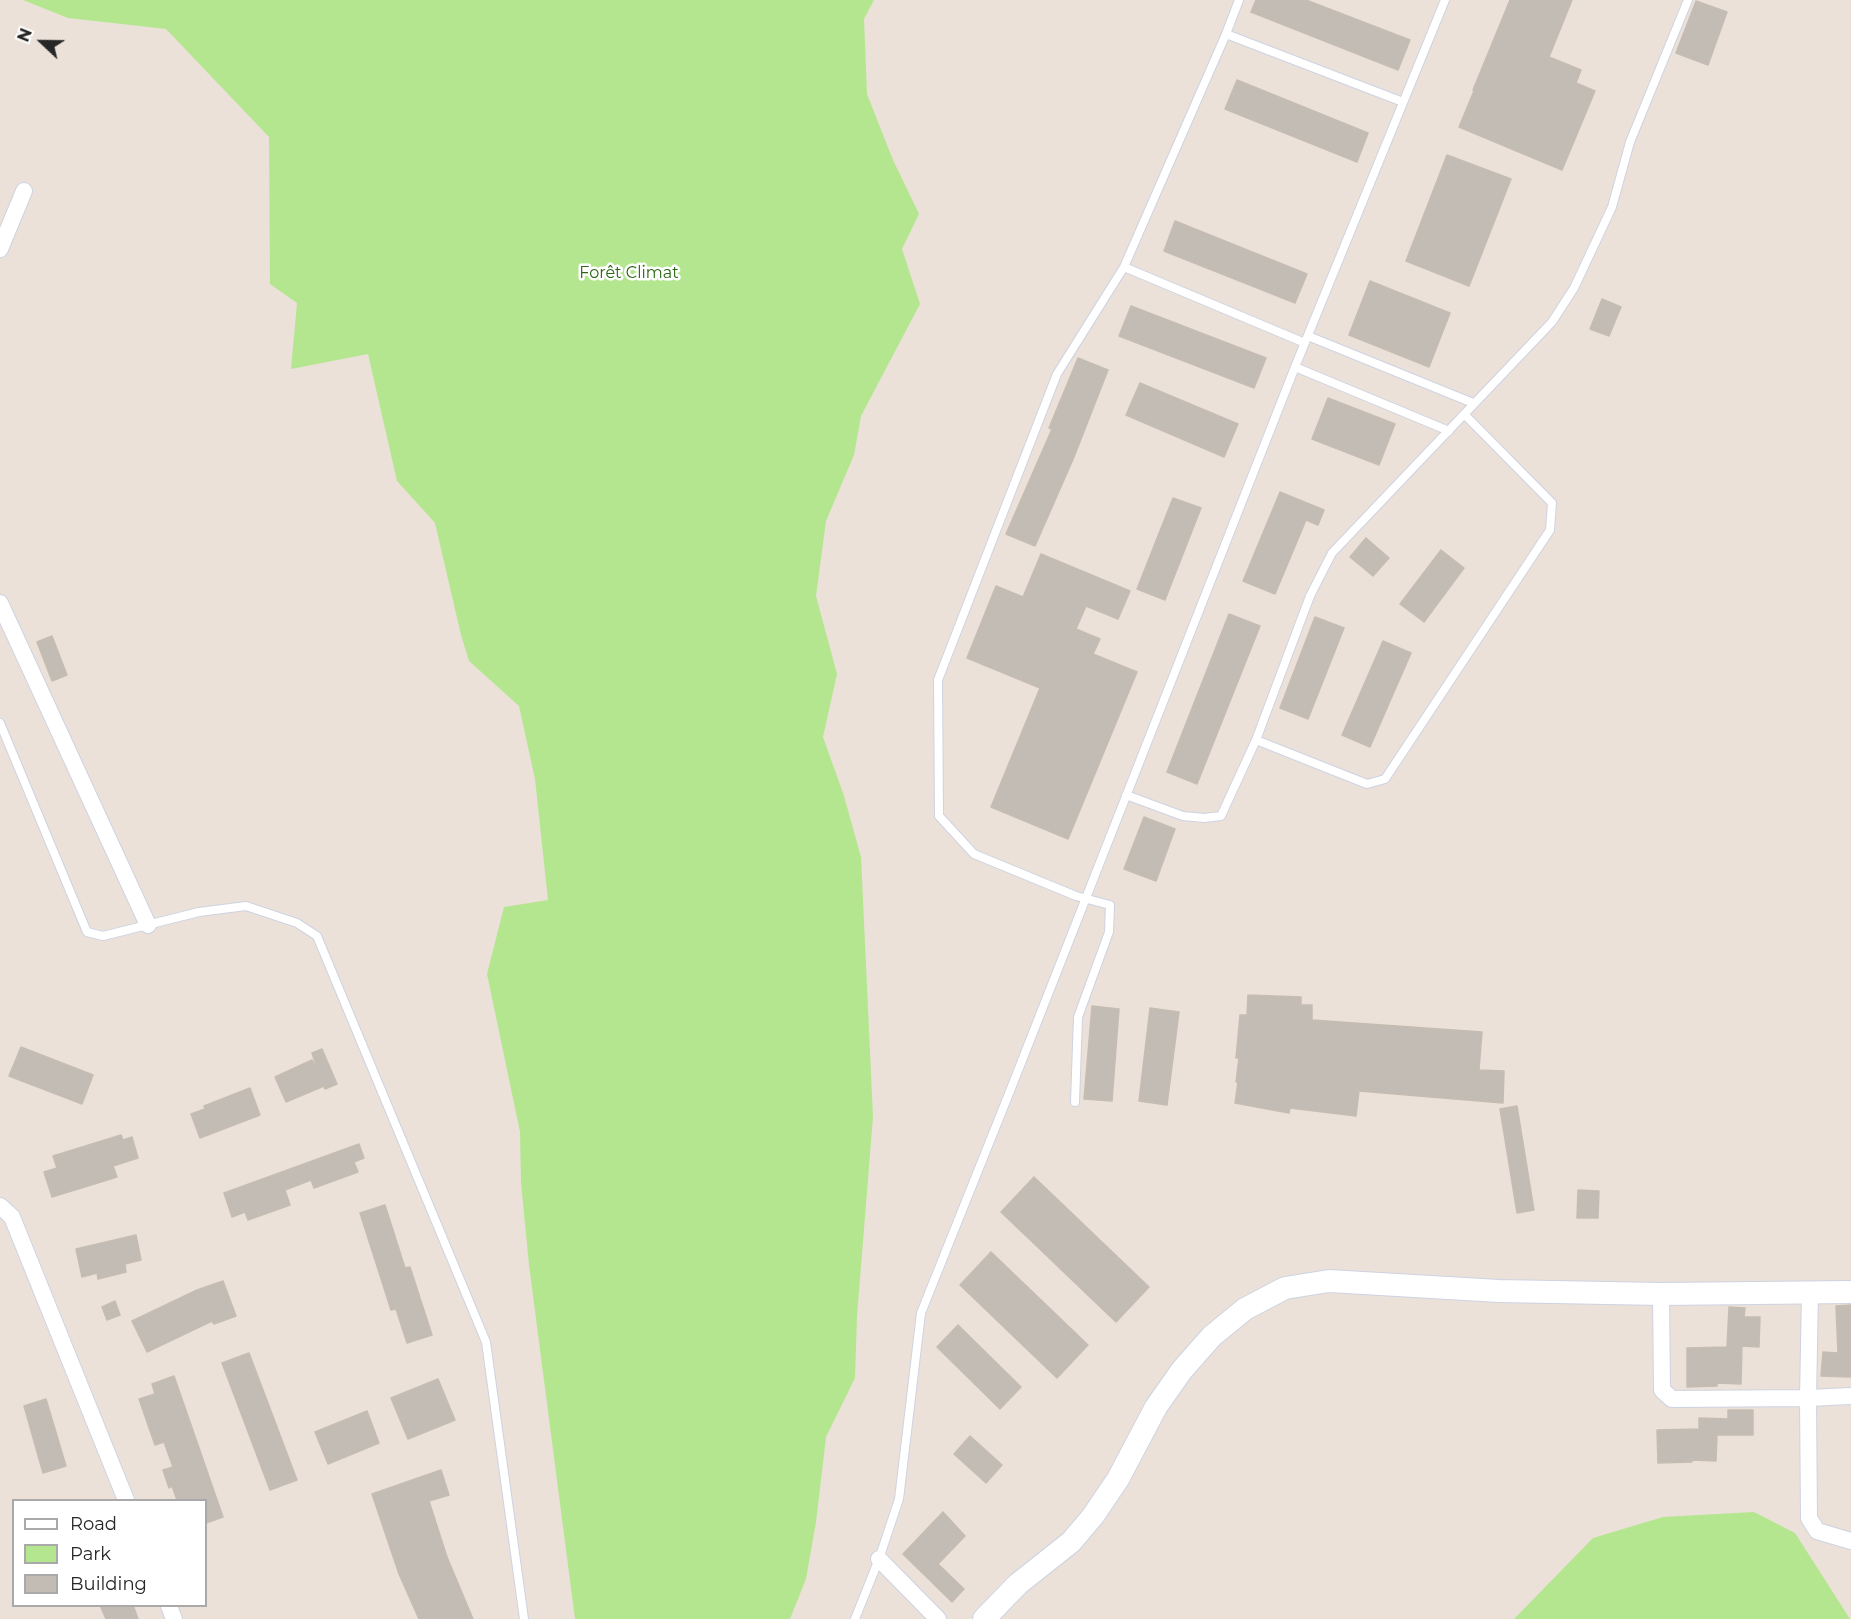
<!DOCTYPE html>
<html>
<head>
<meta charset="utf-8">
<style>
	body { margin:0 }
	#map { position:relative; width:1851px; height:1619px; overflow:hidden; background:#ebe1d8; font-family:Montserrat,sans-serif }
	canvas { display:block }
	.legend { position:absolute; left:12px; top:1499px; width:195px; height:108px; box-sizing:border-box; background:#fff; border:2px solid #a9a9a9; margin:0; padding:8px 10px; list-style:none; font-size:18px; color:#272727 }
	.legend li { display:flex; align-items:center; gap:12px; height:30px }
	.legend b { width:30px; border:2px solid #a9a9a9 }
	.north { position:absolute; left:12px; top:12px; width:60px; height:60px; -webkit-text-stroke:4px #fff; paint-order:stroke; rotate:292deg; font-size:16px; font-weight:700; line-height:24px; text-align:center; color:#272727 }
	.north::after { content:''; display:block; margin:auto; width:21px; height:27px; background:#272727; clip-path:polygon(50% 0,100% 100%,50% 72%,0 100%) }
</style>
</head>
<body>
<div id="map">
<canvas width="1851" height="1619"></canvas>
<ul class="legend">
<li><b style="height:8px;background:#fff"></b>Road</li>
<li><b style="height:16px;background:#b4e690"></b>Park</li>
<li><b style="height:16px;background:#c2bcb4"></b>Building</li>
</ul>
<div class="north">N</div>
</div>
<script>
const g = document.querySelector('canvas').getContext('2d');
g.lineJoin = 'round';
function paint(path, color) { g.fillStyle = color; g.fill(path, 'evenodd'); }
const shape = rows => new Path2D(rows.map(r => 'M' + r).join(''));
function stroke(path, color, width, dash) { g.strokeStyle = color; g.lineWidth = width; g.lineCap = dash ? 'butt' : 'round'; g.setLineDash(dash || []); g.stroke(path); }
function label(font, color, halo, rows, align = 'center') {
  g.font = font + ' Montserrat,sans-serif'; g.lineWidth = 5; g.setLineDash([]); g.textBaseline = 'middle'; g.strokeStyle = halo; g.fillStyle = color; for (const [text, x, y, turn = 0] of rows) {
    g.save(); g.translate(x, y); g.rotate((+turn || 0) * Math.PI / 180); g.textAlign = isNaN(turn) ? turn : align; if (halo) g.strokeText(text, 0, 0); g.fillText(text, 0, 0); g.restore();
  }
}
const green = shape([
	[23,0,874,0,864,19,867,94,893,160,919,214,902,249,920,304,861,416,854,455,826,521,816,596,837,674,823,737,844,796,861,857,873,1117,857,1316,855,1378,826,1437,816,1522,806,1579,790,1619,575,1619,529,1265,521,1183,520,1132,487,974,504,907,548,900,535,779,519,706,469,661,461,635,435,523,397,481,368,354,291,369,297,303,270,284,269,137,166,29,68,18],
	[1754,1512,1795,1533,1850,1619,1514,1619,1593,1538,1663,1517]
]);
const building = shape([
	[1256,0,1306,0,1410,40,1398,70,1251,12,1256,0],
	[1510,0,1572,0,1549,57,1581,70,1576,83,1595,91,1562,170,1459,127,1474,91,1473,90,1510,0],
	[1696,1,1727,12,1708,65,1676,53,1696,1],
	[1237,80,1368,133,1357,162,1225,109,1237,80],
	[1447,155,1511,179,1469,286,1406,261,1447,155],
	[1175,221,1307,274,1295,303,1164,251,1175,221],
	[1370,281,1450,313,1429,367,1349,335,1370,281],
	[1602,299,1621,307,1609,336,1590,329,1602,299],
	[1131,306,1266,358,1254,388,1119,336,1131,306],
	[1078,358,1108,370,1074,457,1035,546,1006,534,1052,429,1049,428,1078,358],
	[1140,383,1238,424,1224,457,1126,415,1140,383],
	[1328,398,1395,424,1379,465,1312,439,1328,398],
	[1280,492,1324,510,1318,525,1306,520,1275,594,1243,581,1280,492],
	[1173,498,1201,508,1165,600,1137,589,1173,498],
	[1366,538,1389,558,1373,576,1350,557,1366,538],
	[1441,550,1464,568,1424,622,1400,604,1441,550],
	[1041,554,1130,591,1118,619,1086,606,1076,629,1100,639,1093,654,1137,672,1068,839,991,807,1040,688,967,658,996,586,1023,597,1041,554],
	[1229,614,1260,626,1197,784,1167,772,1229,614],
	[1315,617,1344,628,1308,719,1280,708,1315,617],
	[52,636,67,675,52,681,37,642,52,636],
	[1383,641,1411,653,1370,747,1342,735,1383,641],
	[1144,817,1175,829,1156,881,1124,869,1144,817],
	[1248,995,1301,997,1301,1005,1312,1005,1312,1020,1482,1032,1479,1070,1504,1071,1503,1103,1359,1091,1356,1116,1290,1108,1289,1113,1235,1103,1238,1082,1236,1082,1239,1058,1236,1058,1240,1015,1247,1015,1248,995],
	[1092,1006,1119,1009,1112,1101,1084,1099,1092,1006],
	[1150,1008,1179,1012,1167,1105,1139,1101,1150,1008],
	[21,1047,93,1075,82,1104,9,1076,21,1047],
	[322,1049,337,1084,325,1089,324,1086,286,1102,275,1077,312,1060,315,1066,316,1065,312,1053,322,1049],
	[250,1088,260,1115,200,1138,191,1114,205,1109,204,1106,250,1088],
	[1517,1106,1534,1210,1517,1213,1500,1109,1517,1106],
	[121,1135,123,1140,132,1137,138,1158,113,1166,117,1177,52,1197,44,1172,57,1168,53,1156,121,1135],
	[359,1144,364,1158,354,1162,358,1172,314,1188,311,1180,285,1190,290,1205,248,1220,245,1212,232,1217,224,1193,359,1144],
	[1034,1177,1149,1287,1116,1322,1001,1212,1034,1177],
	[1578,1190,1599,1191,1598,1218,1577,1218,1578,1190],
	[385,1205,405,1268,410,1267,432,1335,407,1343,396,1309,391,1310,360,1213,385,1205],
	[136,1235,141,1260,125,1264,126,1272,98,1279,97,1273,82,1277,76,1249,136,1235],
	[991,1252,1088,1345,1057,1378,960,1285,991,1252],
	[223,1281,236,1316,214,1324,212,1321,147,1352,132,1321,197,1290,223,1281],
	[115,1301,120,1315,107,1320,102,1307,115,1301],
	[1851,1305,1851,1377,1821,1376,1823,1352,1838,1353,1836,1306,1851,1305],
	[1729,1307,1745,1308,1744,1317,1760,1317,1759,1347,1742,1346,1741,1384,1717,1383,1717,1386,1687,1387,1687,1348,1727,1347,1729,1307],
	[958,1325,1021,1387,1000,1409,937,1347,958,1325],
	[249,1353,297,1480,270,1490,222,1363,249,1353],
	[174,1376,223,1517,206,1523,206,1500,177,1500,172,1486,169,1488,163,1470,173,1467,164,1442,155,1445,139,1399,155,1394,152,1384,174,1376],
	[438,1379,455,1420,408,1439,391,1398,438,1379],
	[46,1399,66,1466,43,1473,24,1406,46,1399],
	[1728,1410,1753,1410,1753,1435,1717,1435,1716,1461,1692,1460,1692,1462,1658,1463,1657,1430,1699,1429,1699,1418,1728,1419,1728,1410],
	[367,1411,379,1443,328,1464,315,1432,367,1411],
	[970,1436,1002,1465,986,1483,954,1454,970,1436],
	[441,1470,449,1495,429,1501,447,1557,473,1619,419,1619,399,1574,372,1494,441,1470],
	[943,1512,965,1536,938,1564,964,1589,952,1602,903,1554,943,1512],
	[100,1605,133,1605,138,1619,106,1619,100,1605]
]);
const lane = shape([
	[1239,0,1226,34,1124,267,1305,343],
	[1226,34,1403,102],
	[1308,336,1473,403],
	[1295,367,1449,431],
	[0,723,87,932,103,936,199,912,246,906,297,923,317,936,486,1342,524,1619],
	[1256,740,1367,784,1385,779,1550,530,1552,503,1465,415],
	[1126,795,1183,816,1204,818,1221,816,1256,740,1310,596,1332,553,1552,322,1574,288,1612,207,1630,142,1688,0],
	[1075,1102,1078,1017,1109,932,1110,905,1076,896,974,854,939,816,938,680,1057,374,1124,267],
	[855,1619,879,1559,899,1499,921,1313,1010,1091,1295,367,1445,0]
]);
const street = shape([
	[0,249,24,191],
	[0,603,148,925],
	[0,1206,12,1217,126,1500],
	[1810,1293,1808,1398,1809,1518,1817,1531,1851,1541],
	[1661,1294,1662,1390,1672,1399,1808,1398,1851,1396],
	[879,1559,938,1619],
	[169,1606,174,1619]
]);
const secondary = shape([
	[984,1619,1018,1584,1071,1542,1093,1516,1118,1479,1156,1407,1182,1370,1212,1336,1245,1309,1285,1288,1329,1281,1499,1291,1661,1294,1851,1292]
]);
const parkNames = [
	["Forêt Climat",629,273]
];
paint(green, '#b4e690');
paint(building, '#c2bcb4');
stroke(building, '#c6bdb2', 1.5);
stroke(lane, '#cdd3e2', 10);
stroke(street, '#cdd3e2', 18);
stroke(secondary, '#cdd3e2', 24);
stroke(lane, '#fff', 8);
stroke(street, '#fff', 16);
stroke(secondary, '#fff', 22);
label('16px', '#2c6715', '#fff', parkNames);
</script>
</body>
</html>
